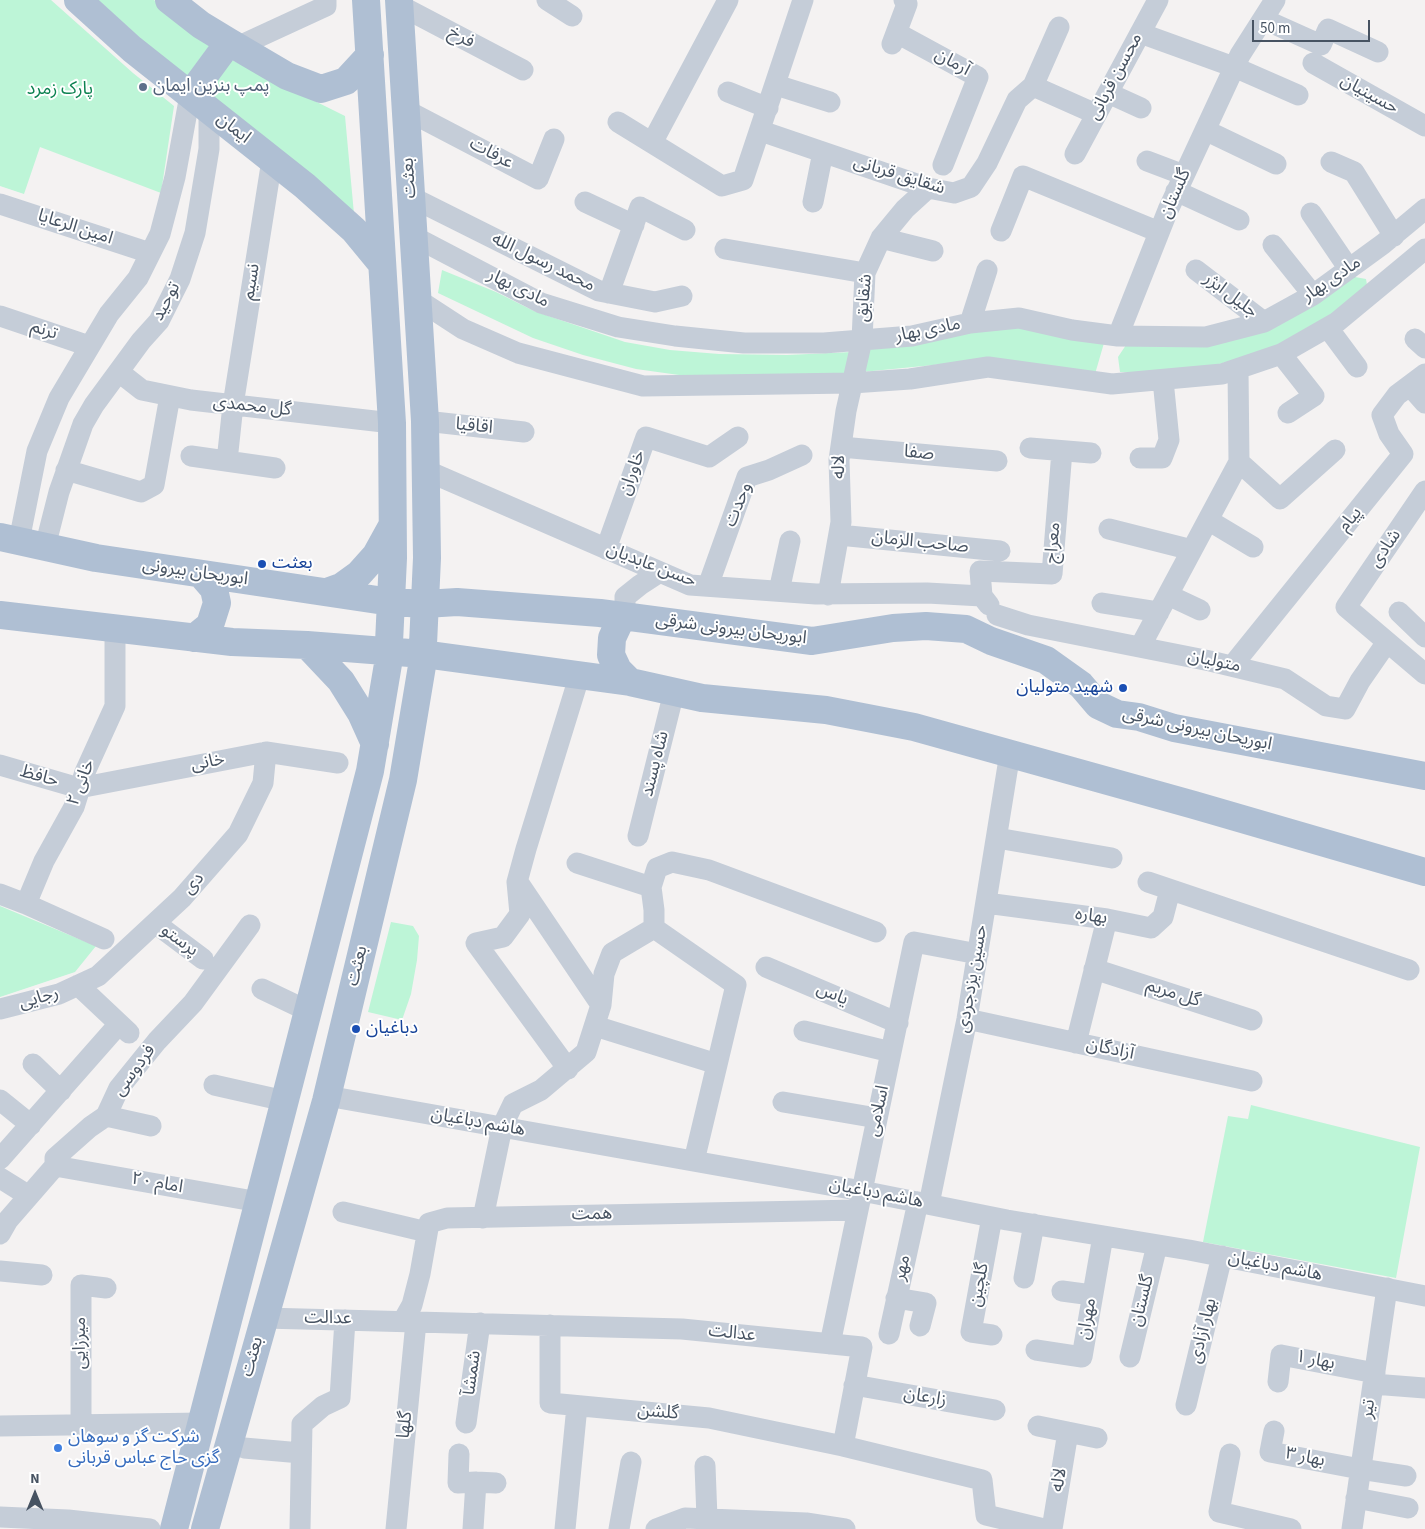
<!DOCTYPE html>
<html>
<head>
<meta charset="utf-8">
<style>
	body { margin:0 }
	#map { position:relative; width:1425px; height:1529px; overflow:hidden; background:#f4f2f2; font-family:"Source Sans 3",sans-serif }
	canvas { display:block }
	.north { position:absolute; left:10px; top:1469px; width:50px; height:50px; -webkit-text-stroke:4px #fff; paint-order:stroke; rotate:0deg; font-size:14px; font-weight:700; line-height:20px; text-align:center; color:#475362 }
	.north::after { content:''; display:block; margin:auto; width:18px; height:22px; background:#475362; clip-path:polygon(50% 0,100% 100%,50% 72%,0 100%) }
	.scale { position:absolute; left:1252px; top:20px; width:118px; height:22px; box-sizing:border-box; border:2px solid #475362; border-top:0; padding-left:6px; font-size:15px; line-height:18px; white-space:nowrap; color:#475362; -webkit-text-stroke:4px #fff; paint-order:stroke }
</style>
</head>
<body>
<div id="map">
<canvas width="1425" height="1529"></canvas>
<div class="north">N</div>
<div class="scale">50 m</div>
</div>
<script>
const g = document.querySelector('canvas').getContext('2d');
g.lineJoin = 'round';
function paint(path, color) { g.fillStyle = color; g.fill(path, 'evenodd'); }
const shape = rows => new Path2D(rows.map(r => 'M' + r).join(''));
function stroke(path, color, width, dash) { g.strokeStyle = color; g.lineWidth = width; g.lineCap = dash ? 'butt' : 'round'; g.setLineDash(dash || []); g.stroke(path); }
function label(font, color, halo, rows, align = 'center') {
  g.font = font + ' "Source Sans 3","Noto Sans Arabic",sans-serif'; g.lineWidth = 4; g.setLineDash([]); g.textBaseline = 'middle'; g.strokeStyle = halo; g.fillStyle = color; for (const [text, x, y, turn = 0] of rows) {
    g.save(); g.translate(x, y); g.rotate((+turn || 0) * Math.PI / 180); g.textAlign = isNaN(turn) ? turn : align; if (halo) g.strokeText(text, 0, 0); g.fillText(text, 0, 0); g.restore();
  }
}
const green = shape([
	[0,0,51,0,133,73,174,106,161,193,40,147,24,194,0,186],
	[98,0,154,0,210,45,185,79],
	[232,60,345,116,354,214,206,96],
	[442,270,496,292,534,311,625,342,670,350,719,354,787,355,852,352,847,375,679,375,636,369,583,355,533,338,438,293],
	[1355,277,1366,279,1369,297,1266,351,1212,366,1148,373,1120,372,1118,357,1126,345,1171,347],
	[1018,327,1104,343,1095,374,985,360,862,372,867,346,971,330],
	[0,906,96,946,75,972,0,997],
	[391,922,413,926,419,936,417,960,411,994,402,1020,368,1012],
	[1251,1105,1420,1147,1396,1278,1203,1242,1228,1116,1248,1119]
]);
const minor = shape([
	[547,0,572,16],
	[399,5,523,70],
	[1263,19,1321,45,1328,29,1378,52],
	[897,33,978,77,943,165],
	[1140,33,1234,67,1298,95],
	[892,44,907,4,904,0],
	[237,47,326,6,326,0],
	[1313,63,1425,126],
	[776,85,830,102],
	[1033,86,1059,27],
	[728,92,768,108],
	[1108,93,1141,108],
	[406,110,538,179,554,139],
	[618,122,722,186,743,180,803,0],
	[1205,130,1276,164],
	[761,131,928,188,954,193,971,187,987,163,1017,100,1033,86,1096,114],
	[652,143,728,0],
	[1075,154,1158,0],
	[1147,161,1184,175],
	[1331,162,1354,172,1394,236],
	[1176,191,1239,220],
	[411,197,599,291,655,302,682,296],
	[585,202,634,225],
	[813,202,823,152],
	[0,204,150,253],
	[1311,213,1349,269],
	[1001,231,1023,176,1159,232],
	[413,236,541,303,618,327,675,336,744,343,824,343,912,336,970,323,1019,318,1072,330,1118,336,1206,337,1264,322,1313,295,1383,244,1425,209],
	[881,238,933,251],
	[1273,245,1313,295],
	[725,249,865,273],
	[1196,270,1264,322],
	[609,293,640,207,685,230],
	[417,299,463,329,518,353,643,386,852,383,910,379,988,367,1112,384,1222,374,1281,354,1337,322,1425,249],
	[0,316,89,346],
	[970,323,987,270],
	[1328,328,1357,367],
	[1118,336,1168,210,1240,55,1275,0],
	[1415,339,1425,348],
	[1281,354,1314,396,1288,413],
	[1238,369,1239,462,1280,499,1335,450],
	[119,372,142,390,191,400,392,423],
	[1410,386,1425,403],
	[425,421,524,432],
	[841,447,997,461],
	[1030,448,1091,453],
	[191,456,275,468],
	[1140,458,1162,458,1169,440,1163,380],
	[227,461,233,405,272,160],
	[66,470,141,492,154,485,170,396],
	[425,470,690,585,816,594,927,593,982,596],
	[1425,491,1346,607,1425,674],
	[1208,520,1253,547],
	[1109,529,1192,550],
	[839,535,1000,551],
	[19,541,37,451,59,398,109,314,138,278,160,234,175,177,190,95],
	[45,547,59,492,83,424,94,405,141,341,159,321,180,279,195,233,209,149,209,111],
	[606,549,646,437,709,457,738,437],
	[708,586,747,477,769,470,802,455],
	[779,591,790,541],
	[828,595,841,522,839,460,846,411,862,340,865,273,881,238,905,209,928,188],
	[1168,595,1200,610],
	[1102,603,1159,612],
	[989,605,982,596,980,571,1052,574,1062,451],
	[1399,612,1425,637],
	[997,615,1028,625,1210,661,1285,679,1326,706,1345,709,1360,681,1387,642],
	[625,617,625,597,640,585,660,572],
	[1140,647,1239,462],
	[1232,666,1403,454,1389,434,1382,415,1397,395,1425,374],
	[0,765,79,788,266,752,338,763],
	[638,836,674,692],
	[997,838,1112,858],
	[577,863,651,887],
	[518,882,601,1005],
	[1148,882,1409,970],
	[0,894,26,904,44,861,74,807,85,772,115,706,115,629],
	[986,903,1107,919,1151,928,1163,917,1170,890],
	[26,904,104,939],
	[155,923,203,959],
	[654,928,736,985,694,1161],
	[766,967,898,1023],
	[1094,969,1252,1020],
	[78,985,129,1033],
	[262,989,308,1011],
	[0,1009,59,994,98,976,182,898,238,834,263,783,266,752],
	[967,1019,1252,1081],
	[595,1026,717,1064],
	[804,1031,891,1052],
	[1076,1043,1107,919],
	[33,1064,61,1091],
	[568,1069,476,943,503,937,520,914,517,882,526,849,580,674],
	[214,1085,285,1101],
	[327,1096,862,1191,1007,1220,1189,1250,1425,1296],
	[0,1100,31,1125],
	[783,1102,877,1118],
	[106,1116,151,1126],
	[0,1159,119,1024],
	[55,1166,259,1202],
	[0,1178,29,1196],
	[929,1204,967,1019,1010,753],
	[343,1212,427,1232],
	[992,1217,971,1332,992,1335],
	[483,1218,502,1127,513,1104,541,1090,586,1052,601,1005,604,974,612,953,654,928,654,910,651,887,657,868,672,862,709,870,876,932],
	[0,1234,8,1220,55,1166,55,1158,90,1127,106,1116,119,1088,157,1041,193,1003,250,925],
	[0,1271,42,1275],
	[1024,1278,1034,1224],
	[1062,1291,1092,1295],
	[896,1298,926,1303,920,1326],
	[264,1318,682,1329,862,1347,843,1446,982,1480,986,1515,1044,1529],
	[403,1321,412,1305,420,1274,429,1223,447,1218,858,1210],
	[550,1325,550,1403,709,1418,843,1446],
	[889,1334,918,1202],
	[830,1344,914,942,978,954],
	[1036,1350,1082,1357,1103,1236],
	[1130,1357,1157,1245],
	[1278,1382,1281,1355,1375,1373],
	[1373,1384,1425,1388],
	[854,1385,995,1410],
	[1186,1405,1222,1256],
	[466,1423,480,1323],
	[81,1425,81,1285,106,1288],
	[0,1426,202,1423],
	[1038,1426,1097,1438],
	[1274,1431,1270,1452,1360,1469,1406,1476],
	[244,1448,301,1453],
	[459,1454,458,1483,476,1482,496,1483],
	[1230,1454,1219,1512,1291,1529],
	[705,1466,707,1518],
	[1356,1498,1408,1508],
	[0,1517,68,1520,150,1529],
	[300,1529,302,1424,323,1406,340,1398,345,1320],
	[396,1529,416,1322],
	[473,1529,476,1482],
	[565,1529,577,1406],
	[619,1529,631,1462],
	[656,1529,685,1518,806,1523,845,1529],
	[1052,1529,1068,1432],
	[1352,1529,1387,1288]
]);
const major = shape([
	[78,0,132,49,305,186,354,230,382,264],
	[169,0,201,25,229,42,287,76,321,89,346,81,370,55],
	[190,95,229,42],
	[0,537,96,558,391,602,425,604,457,602,600,613,812,641,893,628,926,626,966,629,991,641,1046,660,1081,685,1098,705,1117,714,1139,717,1174,728,1425,776],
	[327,592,341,587,359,574,376,555,392,526],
	[0,615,232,642,307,645,423,654,630,682,702,698,826,710,914,727,1194,805,1425,872],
	[625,617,619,623,612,638,611,655,618,670,630,682],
	[194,638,210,625,217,603,214,589,201,574],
	[307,645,341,681,361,713,375,744],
	[174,1529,370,771,388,664,393,558,392,423,366,0],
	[205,1529,326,1101,403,780,422,666,427,558,425,421,399,0]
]);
const markers = [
	[143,87,5,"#5c6f8a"],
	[262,564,5,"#1a4fb4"],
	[1123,688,5,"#1a4fb4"],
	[356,1029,5,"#1a4fb4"],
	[58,1448,5,"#3f7fe0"]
];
const streetNames = [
	["فرخ",461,38,28],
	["آرمان",952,63,29],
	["محسن قربانی",1116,77,-62],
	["حسینیان",1369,95,29],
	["ایمان",233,129,38],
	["عرفات",491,154,28],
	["شقایق قربانی",899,176,17],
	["بعثت",410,178,-94],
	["گلستان",1176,194,-66],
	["امین الرعایا",75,228,18],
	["محمد رسول الله",543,263,26],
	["مادی بهار",1332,280,-34],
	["نسیم",252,282,-81],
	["مادی بهار",518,289,26],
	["جلیل ابژر",1230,296,37],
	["شقایق",865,298,-85],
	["توحید",167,302,-62],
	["ترنم",44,331,19],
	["مادی بهار",928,331,-11],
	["گل محمدی",252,407,6],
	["اقاقیا",474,427,6],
	["صفا",919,454,5],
	["لاله",840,467,-89],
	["خاوران",633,473,-70],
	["وحدت",739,505,-68],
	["پیام",1351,520,-51],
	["صاحب الزمان",920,543,6],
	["معراج",1054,543,-86],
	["شادی",1386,549,-56],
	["حسن عابدیان",651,566,21],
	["ابوریحان بیرونی",195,573,8],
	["ابوریحان بیرونی شرقی",731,630,7],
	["متولیان",1214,662,12],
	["ابوریحان بیرونی شرقی",1197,730,12],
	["خانی",208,763,-11],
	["شاه پسند",656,764,-76],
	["حافظ",39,777,16],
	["خانی ۲",82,783,-69],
	["دی",194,884,-49],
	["بهاره",1091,917,8],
	["پرستو",179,941,36],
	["بعثت",358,966,-76],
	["حسین یزدجردی",973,979,-80],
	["گل مریم",1173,994,18],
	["یاس",832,995,23],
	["رجایی",39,999,-16],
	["آزادگان",1110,1050,12],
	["فردوسی",135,1071,-54],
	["اسلامی",879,1111,-78],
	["هاشم دباغیان",478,1123,10],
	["امام ۲۰",157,1184,10],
	["هاشم دباغیان",876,1194,11],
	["همت",592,1215,-1],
	["هاشم دباغیان",1275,1267,11],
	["مهر",903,1268,-77],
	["گلچین",980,1285,-80],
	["گلستان",1143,1301,-76],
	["عدالت",328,1319,1],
	["مهران",1088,1319,-80],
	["بهار آزادی",1204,1331,-76],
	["عدالت",732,1334,6],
	["میرزایی",81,1343,-90],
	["بعثت",253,1357,-74],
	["بهار ۱",1315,1361,11],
	["شمشآ",473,1373,-82],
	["زارعان",925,1398,10],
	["تیر",1369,1409,-82],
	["گلشن",658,1413,5],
	["گلها",406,1425,-84],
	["بهار ۳",1305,1458,11],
	["لاله",1060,1480,-81]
];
const serviceNames = [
	["پمپ بنزین ایمان",153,87]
];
const parkNames = [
	["پارک زمرد",60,90]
];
const transitNames = [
	["بعثت",272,564],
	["شهید متولیان",1113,688,"right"],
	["دباغیان",366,1029]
];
const shopNames = [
	["شرکت گز و سوهان",68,1438],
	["گزی حاج عباس قربانی",68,1459]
];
paint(green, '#bdf5d7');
stroke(minor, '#c5cdd8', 21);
stroke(major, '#afbfd3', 28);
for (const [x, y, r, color] of markers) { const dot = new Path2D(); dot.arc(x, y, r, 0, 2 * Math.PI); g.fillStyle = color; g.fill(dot); stroke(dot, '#fff', 2); }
label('18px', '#475362', '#fff', streetNames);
label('18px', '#4e5e75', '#fff', serviceNames, 'left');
label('18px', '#0d8251', '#fff', parkNames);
label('18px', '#164399', '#fff', transitNames, 'left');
label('18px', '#366cbe', '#fff', shopNames, 'left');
</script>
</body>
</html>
